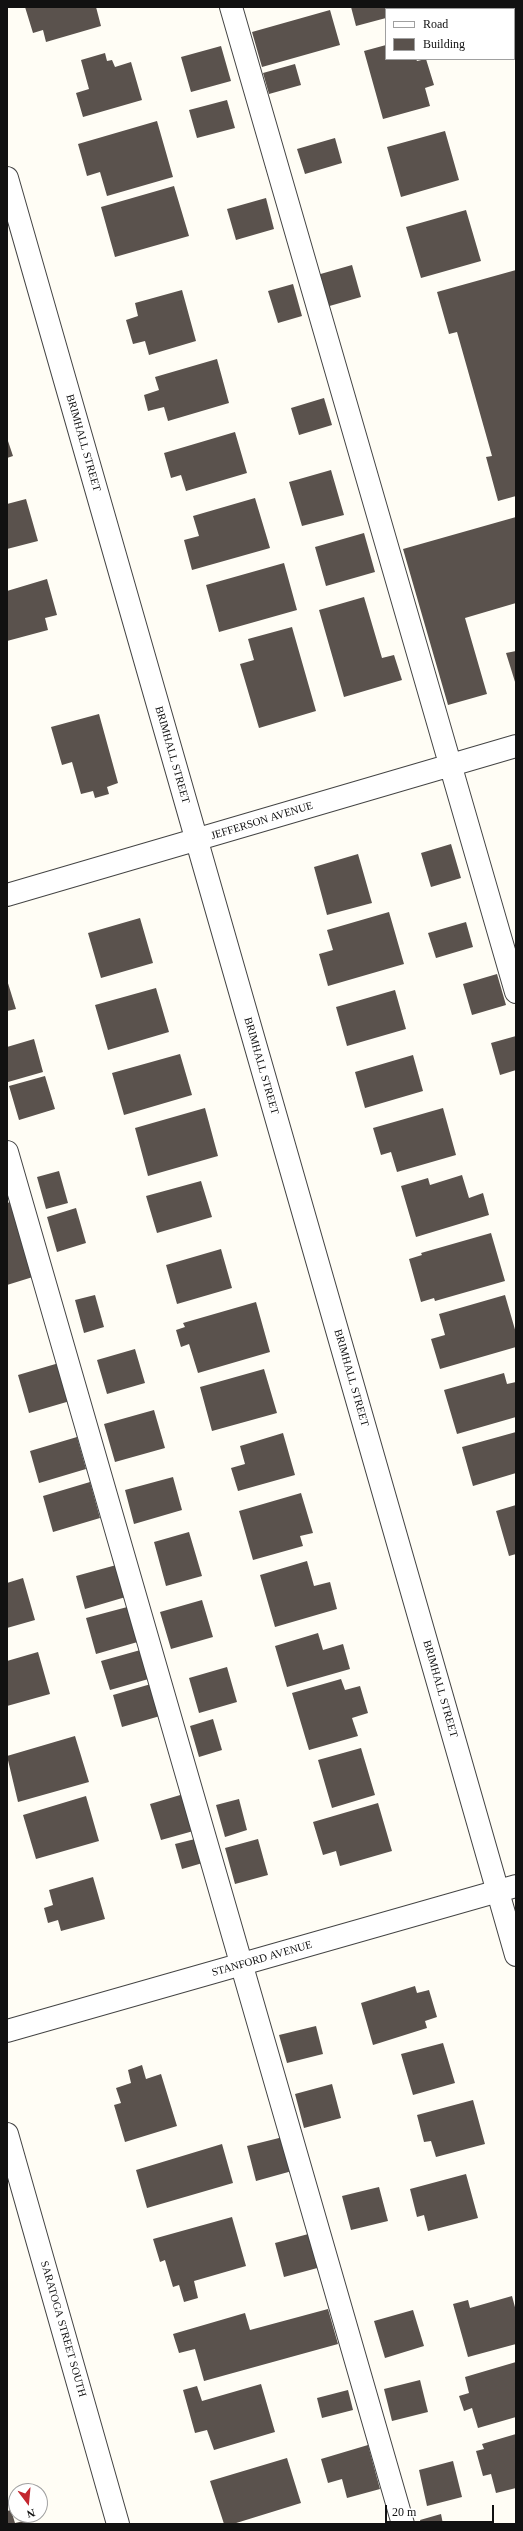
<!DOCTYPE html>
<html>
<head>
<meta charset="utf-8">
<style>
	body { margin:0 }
	#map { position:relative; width:523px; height:2531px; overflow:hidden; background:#fffdf5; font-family:Georgia,serif }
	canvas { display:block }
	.frame { position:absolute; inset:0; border:8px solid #111; pointer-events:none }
	.legend { position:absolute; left:385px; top:8px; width:130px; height:52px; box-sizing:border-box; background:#fff; border:1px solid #a0a0a0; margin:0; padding:5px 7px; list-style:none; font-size:12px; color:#111 }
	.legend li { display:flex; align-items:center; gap:8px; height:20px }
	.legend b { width:20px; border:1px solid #a0a0a0 }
	.north { position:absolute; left:8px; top:2483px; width:40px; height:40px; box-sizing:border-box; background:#fff; border:1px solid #a0a0a0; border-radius:50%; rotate:164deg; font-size:11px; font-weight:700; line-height:16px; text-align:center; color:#111 }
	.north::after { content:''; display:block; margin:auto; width:14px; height:18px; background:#c4262e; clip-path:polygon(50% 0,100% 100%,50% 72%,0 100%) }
	.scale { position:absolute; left:385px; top:2505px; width:109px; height:18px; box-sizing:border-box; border:2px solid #111; border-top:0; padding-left:5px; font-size:12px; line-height:14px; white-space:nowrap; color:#111; -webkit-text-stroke:3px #fff; paint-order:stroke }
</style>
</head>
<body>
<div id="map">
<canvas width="523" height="2531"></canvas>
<div class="frame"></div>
<ul class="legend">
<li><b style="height:5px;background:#fff"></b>Road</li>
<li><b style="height:11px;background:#5a524d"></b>Building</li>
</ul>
<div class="north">N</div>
<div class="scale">20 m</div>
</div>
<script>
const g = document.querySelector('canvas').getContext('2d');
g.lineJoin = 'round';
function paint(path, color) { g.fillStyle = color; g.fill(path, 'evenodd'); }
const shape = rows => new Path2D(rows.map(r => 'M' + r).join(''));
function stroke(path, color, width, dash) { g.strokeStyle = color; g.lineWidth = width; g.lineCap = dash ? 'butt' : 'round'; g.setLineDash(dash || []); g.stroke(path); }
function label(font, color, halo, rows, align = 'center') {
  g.font = font + ' Georgia,serif'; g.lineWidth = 4; g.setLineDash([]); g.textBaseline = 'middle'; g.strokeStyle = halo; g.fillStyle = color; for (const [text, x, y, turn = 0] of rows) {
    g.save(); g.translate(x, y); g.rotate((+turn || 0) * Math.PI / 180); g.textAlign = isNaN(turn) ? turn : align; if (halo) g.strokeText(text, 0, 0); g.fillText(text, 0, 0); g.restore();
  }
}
const building = shape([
	[25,7,96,7,101,26,46,42,43,30,33,33],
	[351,7,423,7,386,9,386,18,356,26],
	[330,10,340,45,262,67,252,32],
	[386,45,386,59,416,59,417,61,426,59,434,85,425,88,430,106,383,119,364,51],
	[221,46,231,81,191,92,181,57],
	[105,53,107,61,112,60,115,67,131,62,142,100,83,117,76,93,89,89,81,60],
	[295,64,301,85,269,94,263,73],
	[227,100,235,128,197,138,189,110],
	[157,121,173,177,107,196,100,172,87,176,78,144],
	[445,131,459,180,401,197,387,147],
	[335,138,342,163,305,174,297,149],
	[174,186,189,236,115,257,101,207],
	[266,198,274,229,236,240,227,209],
	[466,210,481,261,421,278,406,227],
	[352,265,361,297,326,307,317,275],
	[516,270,516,496,498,501,486,457,492,456,457,332,449,334,437,292],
	[293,284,302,316,278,323,268,291],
	[182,290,196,341,149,355,145,341,133,344,126,320,138,316,135,303],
	[217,359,229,403,168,421,164,407,148,411,144,395,159,390,155,377],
	[324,398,332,425,299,435,291,408],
	[235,432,247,473,186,491,181,475,171,478,164,453],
	[7,438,13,456,7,458],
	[331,470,344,515,302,526,289,482],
	[255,498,270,548,192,570,184,540,199,536,193,516],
	[26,499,38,541,7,549,7,504],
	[516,517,516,603,465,618,487,694,448,705,403,549],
	[364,533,375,572,326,586,315,547],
	[284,563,297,610,219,632,206,585],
	[47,579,57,615,45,618,48,630,7,641,7,591],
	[364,597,382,658,394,655,402,680,344,697,319,610],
	[292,627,316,711,259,728,240,664,254,660,248,639],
	[516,651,516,685,506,653],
	[99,714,118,783,107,787,109,794,95,798,93,791,81,794,72,762,62,765,51,727],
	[451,844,461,878,431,887,421,853],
	[358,854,372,903,327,915,314,867],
	[389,912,404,964,328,986,319,954,333,950,327,930],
	[140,918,153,963,101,978,88,933],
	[466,922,473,947,436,958,428,933],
	[497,974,506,1005,472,1015,463,984],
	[7,980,16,1009,7,1011],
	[156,988,169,1032,108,1050,95,1005],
	[395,990,406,1029,347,1046,336,1007],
	[516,1036,516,1070,500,1075,491,1043],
	[34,1039,43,1072,8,1082,7,1047],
	[180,1054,192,1095,124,1115,112,1073],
	[413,1055,423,1091,365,1108,355,1072],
	[45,1076,55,1109,19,1120,9,1086],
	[205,1108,218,1156,148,1176,135,1128],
	[443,1108,456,1155,397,1172,391,1152,381,1155,373,1128],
	[59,1171,68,1203,46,1209,37,1177],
	[462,1175,469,1198,483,1193,489,1215,416,1237,401,1186,428,1178,430,1185],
	[201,1181,212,1217,157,1233,146,1196],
	[14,1201,36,1276,7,1285,7,1203],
	[76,1208,86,1243,57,1252,47,1217],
	[491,1233,505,1281,435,1301,434,1298,421,1302,409,1259,422,1255,421,1253],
	[221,1249,232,1288,177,1304,166,1265],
	[95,1295,104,1327,84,1333,75,1300],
	[505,1295,516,1333,516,1347,440,1369,431,1339,445,1335,439,1314],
	[256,1302,270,1352,198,1373,189,1344,181,1347,176,1330,185,1327,183,1323],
	[135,1349,145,1383,107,1394,97,1360],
	[59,1363,70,1401,29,1413,18,1375],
	[264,1369,277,1413,212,1431,200,1387],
	[504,1373,507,1384,516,1382,516,1417,457,1434,444,1390],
	[154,1410,165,1448,115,1462,104,1424],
	[516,1432,516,1473,473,1486,462,1447],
	[283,1433,295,1475,238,1491,231,1468,245,1464,240,1446],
	[77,1437,86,1469,39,1483,30,1451],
	[173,1477,182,1510,134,1524,125,1490],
	[90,1482,100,1518,53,1532,43,1496],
	[301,1493,313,1533,300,1536,303,1546,253,1560,239,1511],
	[516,1505,516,1554,509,1556,496,1511],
	[189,1532,202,1576,166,1586,154,1542],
	[307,1561,314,1586,330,1582,337,1609,275,1627,260,1575],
	[120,1564,129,1596,85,1609,76,1576],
	[23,1578,35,1620,7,1628,7,1583],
	[202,1600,213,1637,171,1649,160,1612],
	[131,1606,141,1641,96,1654,86,1618],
	[318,1633,323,1650,343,1644,350,1669,287,1687,275,1646],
	[144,1649,152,1678,110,1690,101,1661],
	[38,1652,50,1694,7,1706,7,1661],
	[227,1667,237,1702,199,1713,189,1678],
	[341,1679,345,1690,360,1686,368,1713,352,1718,358,1736,309,1750,292,1693],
	[151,1684,160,1716,122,1727,113,1695],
	[213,1719,222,1750,199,1757,190,1726],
	[75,1736,89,1782,18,1802,7,1756],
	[361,1748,375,1795,332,1808,318,1760],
	[187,1793,197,1830,161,1840,150,1804],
	[86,1796,99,1841,36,1859,23,1815],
	[239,1799,247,1830,225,1837,216,1805],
	[378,1803,392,1851,340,1866,336,1851,323,1855,313,1822],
	[199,1838,206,1862,182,1869,175,1844],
	[258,1839,268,1875,235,1884,225,1848],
	[93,1877,105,1919,61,1931,58,1920,48,1923,44,1908,53,1905,49,1890],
	[415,1986,417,1993,429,1990,437,2017,425,2021,427,2028,373,2045,361,2003],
	[316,2026,323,2054,287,2063,279,2035],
	[443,2043,455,2083,413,2095,401,2054],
	[142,2065,146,2079,161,2074,177,2126,125,2142,114,2105,121,2103,116,2088,131,2083,128,2070],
	[332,2084,341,2118,304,2128,295,2094],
	[473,2100,485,2144,436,2157,431,2141,424,2142,417,2115],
	[283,2137,292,2171,256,2181,247,2146],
	[222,2144,233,2183,147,2208,136,2170],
	[466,2174,478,2218,428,2231,424,2215,417,2217,410,2189],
	[379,2187,388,2221,351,2230,342,2196],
	[232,2217,246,2266,194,2281,198,2298,184,2302,179,2285,173,2287,165,2260,160,2262,153,2239],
	[312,2233,321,2267,284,2277,275,2243],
	[512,2296,516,2311,516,2344,468,2357,453,2304,468,2300,470,2308],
	[328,2309,338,2344,204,2381,195,2349,179,2353,173,2334,245,2313,250,2330],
	[413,2310,424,2346,385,2358,374,2321],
	[516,2362,516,2417,478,2428,472,2408,464,2411,459,2396,469,2393,465,2377],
	[420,2380,428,2412,392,2421,384,2389],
	[261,2384,275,2432,214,2450,207,2430,195,2433,183,2390,197,2386,202,2401],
	[348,2390,353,2410,322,2418,317,2398],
	[516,2434,516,2488,496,2493,491,2474,483,2476,476,2451,484,2449,482,2444],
	[368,2445,380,2489,347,2498,342,2479,328,2483,321,2459],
	[287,2458,301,2503,233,2524,224,2524,210,2481],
	[453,2461,462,2497,427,2506,419,2470],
	[11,2510,15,2523,28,2520,29,2524,7,2524,7,2511],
	[441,2514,443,2524,421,2524,420,2520]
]);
const minor = shape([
	[231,7,516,992],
	[7,178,516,1955],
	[7,895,516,746],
	[7,1152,403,2524],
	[7,2031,516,1886],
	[7,2134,118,2524]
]);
const streetNames = [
	["BRIMHALL STREET",83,443,74],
	["BRIMHALL STREET",172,755,74],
	["JEFFERSON AVENUE",262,821,-17],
	["BRIMHALL STREET",261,1066,74],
	["BRIMHALL STREET",351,1378,74],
	["BRIMHALL STREET",440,1689,74],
	["STANFORD AVENUE",262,1959,-16],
	["SARATOGA STREET SOUTH",63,2329,74]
];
paint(building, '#5a524d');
stroke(minor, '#444', 24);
stroke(minor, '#fff', 22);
label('11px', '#111', '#fff', streetNames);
</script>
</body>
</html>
